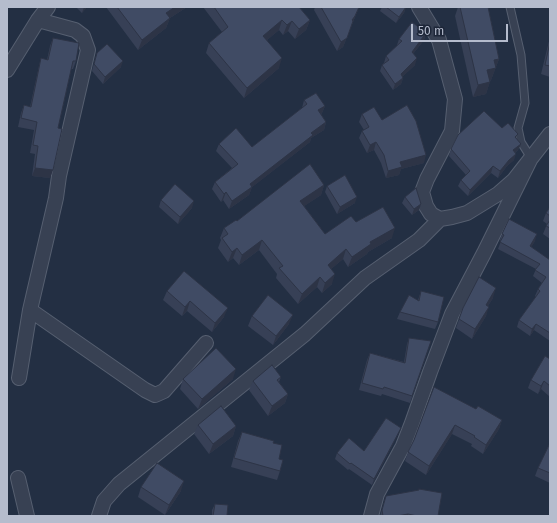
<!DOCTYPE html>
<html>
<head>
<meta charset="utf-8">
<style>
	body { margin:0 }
	#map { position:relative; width:557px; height:523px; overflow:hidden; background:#232f43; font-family:"Fira Sans",sans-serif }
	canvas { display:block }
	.frame { position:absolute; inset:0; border:8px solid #b5bccd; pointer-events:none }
	.scale { position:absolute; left:411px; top:24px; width:97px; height:18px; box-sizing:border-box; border:2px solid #b5bccd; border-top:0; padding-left:5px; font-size:12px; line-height:14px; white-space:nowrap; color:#b5bccd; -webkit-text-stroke:3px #1d2638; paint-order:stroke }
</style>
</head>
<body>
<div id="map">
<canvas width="557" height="523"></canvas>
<div class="frame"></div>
<div class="scale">50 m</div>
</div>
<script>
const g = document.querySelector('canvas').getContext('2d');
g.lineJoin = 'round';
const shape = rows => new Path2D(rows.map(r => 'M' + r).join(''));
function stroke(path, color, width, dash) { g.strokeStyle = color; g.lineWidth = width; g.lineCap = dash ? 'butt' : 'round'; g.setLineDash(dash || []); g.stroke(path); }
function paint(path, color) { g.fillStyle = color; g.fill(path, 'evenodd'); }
const service = shape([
	[510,7,521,55,525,103,518,128,521,142,531,158]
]);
const minor = shape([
	[419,7,439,40,455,99,452,131,427,179,422,192,426,206,431,214,440,219,452,217,467,213,498,194,514,180,550,134],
	[7,70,38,20,48,7],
	[30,310,145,390,155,395,164,391,206,343],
	[19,378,30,310,56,198,59,176,88,50,83,36,75,30,38,20],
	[18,478,27,516],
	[99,516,104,501,119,484,305,334,365,278,419,240,440,219],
	[371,516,377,494,403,446,412,423,430,372,452,314,484,253,531,158]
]);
const wall = shape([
	[76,7,87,7,82,13],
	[106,7,187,7,170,18,166,28,138,50],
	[203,7,299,7,310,20,306,30,295,39,288,31,283,35,279,30,267,40,279,68,244,98,206,53,209,43,222,32],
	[315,7,359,7,343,47,337,51,314,10],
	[382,7,406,7,404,13,396,23,380,11],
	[458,7,488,7,499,59,491,80,490,81,486,94,473,97,455,16],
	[426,33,424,40,413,54,415,65,402,77,403,78,401,84,393,90,380,71,382,65,384,63,386,56,397,46,397,45,399,39],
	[550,37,550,77,541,74],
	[53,38,76,61,73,69,71,69,58,128,50,178,32,176,35,154,30,153,34,130,18,127,21,113,24,105,30,107,39,66,41,58,47,60,50,46],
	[97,53,121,67,103,84,92,71,95,59],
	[304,100,325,106,322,113,321,114,326,122,324,130,311,138,310,142,252,187,249,195,229,209,223,200,221,202,212,189,215,182,232,168,216,151,219,144,252,147,302,108],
	[362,114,382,120,424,163,401,169,399,175,386,178,381,163,374,150,367,153,359,138,362,131,364,130,359,122],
	[502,128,516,138,521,144,518,150,515,153,514,160,507,166,498,178,491,173,468,196,458,186,461,180,466,175,449,156,451,149],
	[324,185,321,195,304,206,325,234,356,222,392,238,368,252,367,254,348,267,343,259,331,269,332,284,322,293,317,287,298,304,276,278,277,274,259,250,239,265,233,258,228,262,218,248,221,240,220,238,224,228,237,221],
	[327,186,355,203,337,214,325,192],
	[405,197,421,204,419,210,412,215,402,203],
	[161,200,192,208,178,224,159,207],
	[550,207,550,239,543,234,547,224,543,221,546,213],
	[502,234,535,241,531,247,550,260,550,341,534,330,530,336,517,327,519,320,536,297,535,296,538,289,542,283,533,276,536,269,498,249,501,241,500,240],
	[167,291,224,317,212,332,187,311,182,316,163,300],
	[421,291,438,322,435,329,397,319,400,312,418,300],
	[493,298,488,306,486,316,472,339,456,328,463,308],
	[252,316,289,324,273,345,248,326],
	[409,338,431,341,410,403,382,394,381,396,359,390,367,360,370,353,404,362,407,344],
	[550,359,550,397,541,389,538,394,528,388,531,380],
	[281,377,279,382,288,394,285,403,268,416,249,390,253,381],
	[183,379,233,379,198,409,180,389],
	[476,409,502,420,499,429,483,454,471,446,472,444,452,434,426,475,405,461,408,452],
	[198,425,236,426,233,436,209,454,194,434],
	[242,432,273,443,279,459,280,471,277,480,231,467,238,441],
	[398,434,372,485,349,469,348,470,335,459,337,453,364,451],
	[550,443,550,483,535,476,538,468],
	[141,487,181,491,165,515,138,497],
	[386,496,438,516,380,516],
	[215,504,227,515,234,516,212,516,212,510]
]);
const shadedWall = shape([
	[84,7,87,7,82,13],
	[175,7,187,7,162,23,166,13],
	[359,7,343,47,337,51,341,42,352,20],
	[406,7,404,13,396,23,399,17],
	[170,18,166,28,138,50,142,40],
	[282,20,279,30,260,46,263,36],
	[310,20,306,30,295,39,299,29],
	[292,21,288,31,283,35,287,25],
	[426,33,424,40,409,59,412,52],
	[282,58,279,68,244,98,247,88],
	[417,58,415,65,398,81,401,74],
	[499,59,491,80,483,82,487,70,494,60],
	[123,61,121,67,103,84,105,77],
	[403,78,401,84,393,90,395,84],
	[490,82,486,94,473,97,478,85],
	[325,106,322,113,315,118,318,110],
	[326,122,324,130,311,138,310,142,251,188,252,187,249,195,229,209,232,201,250,184,311,133],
	[376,142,374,150,367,153,370,145],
	[521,144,518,150,511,156,513,150],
	[516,154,514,160,507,166,498,178,500,171,509,160],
	[426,155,424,163,401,169,399,175,386,178,388,171,400,162],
	[493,166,491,173,468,196,470,190],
	[35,168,53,170,50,178,32,176],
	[324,185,321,195,297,211,300,201],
	[226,192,223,200,221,202,224,194],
	[357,197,355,203,337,214,340,207],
	[194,201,192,208,178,224,180,217],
	[421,204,419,210,412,215,414,209],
	[395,228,392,238,368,252,367,254,348,267,352,257,370,242],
	[537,234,535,241,528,253,530,246],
	[262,240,259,250,239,265,242,255],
	[237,248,233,258,228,262,232,252],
	[346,249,343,259,324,275,328,265],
	[335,274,332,284,322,293,325,283],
	[320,277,317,287,298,304,302,294],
	[496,288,493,298,483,314,486,305],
	[190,301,187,311,182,316,185,307],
	[489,307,486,316,472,339,475,329],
	[228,308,224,317,212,332,215,323],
	[293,315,289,324,273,345,276,336],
	[536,324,534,330,530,336,532,329],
	[236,369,233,379,198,409,202,399],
	[544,381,541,389,538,394,541,386],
	[288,394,285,403,268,416,272,406],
	[502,420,499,429,483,454,486,445],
	[455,425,452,434,426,475,429,466],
	[236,426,233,436,209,454,213,444],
	[401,428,398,434,372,485,374,479],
	[184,481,181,491,165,515,169,505],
	[408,514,408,516,397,516]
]);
const building = shape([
	[117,7,175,7,166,13,170,18,142,40,117,7],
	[214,7,299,7,310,20,299,29,292,21,287,25,282,20,263,36,282,58,247,88,209,43,228,27,214,7],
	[321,7,359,7,355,16,352,20,353,21,347,38,341,42,321,7],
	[386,7,406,7,399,17,386,7],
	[460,7,488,7,499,59,494,60,496,68,487,70,490,82,478,85,460,7],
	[412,22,426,33,412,52,417,58,401,74,403,78,395,84,382,65,389,60,386,56,402,41,399,39,412,22],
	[53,38,79,43,76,61,73,61,58,128,62,129,53,170,35,168,38,146,33,145,37,122,21,118,24,105,31,107,41,58,48,60,53,38],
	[550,42,550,66,545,65,550,42],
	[107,44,123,61,105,77,94,64,97,53,107,44],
	[316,93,325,106,318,110,326,122,311,133,313,135,250,184,252,187,232,201,226,192,224,194,215,182,238,164,219,144,236,128,252,147,307,104,304,100,316,93],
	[407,105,416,121,426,155,400,162,402,167,388,171,384,155,376,142,370,145,362,131,369,127,362,114,374,107,382,120,407,105],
	[484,111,502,128,508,123,518,134,515,137,521,144,513,150,516,154,509,160,500,171,493,166,470,190,461,180,470,171,451,149,458,135,484,111],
	[310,164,324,185,300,201,325,234,351,216,356,222,383,207,395,228,370,242,371,244,352,257,346,249,328,265,335,274,325,283,320,277,302,294,279,268,283,266,262,240,242,255,237,248,232,252,222,238,228,234,224,228,236,220,237,221,310,164],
	[345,175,357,197,340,207,327,186,345,175],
	[175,184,194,201,180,217,161,200,175,184],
	[416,188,421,204,414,209,405,197,416,188],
	[550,207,550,216,546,213,550,207],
	[509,219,537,234,530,246,550,260,550,333,536,324,532,329,519,320,540,291,538,289,546,277,535,270,540,264,500,242,504,235,502,234,509,219],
	[550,220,550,228,546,226,550,220],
	[184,271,228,308,215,323,190,301,185,307,167,291,184,271],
	[479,277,496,288,486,305,489,307,475,329,459,319,463,308,479,277],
	[421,291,444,297,438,322,400,312,409,295,419,301,421,291],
	[268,295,293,315,276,336,252,316,268,295],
	[409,338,431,341,412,396,384,387,383,389,362,383,370,353,405,363,409,338],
	[216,348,236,369,202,399,183,379,216,348],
	[545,356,550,359,550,386,544,381,541,386,531,380,545,356],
	[272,365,281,377,277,380,288,394,272,406,253,381,272,365],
	[434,387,476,409,478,406,502,420,486,445,474,437,475,436,455,425,429,466,408,452,414,440,434,387],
	[221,406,236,426,213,444,198,425,221,406],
	[386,418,401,428,374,479,351,463,350,464,337,453,349,438,364,451,386,418],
	[242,432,274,441,273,443,282,445,279,459,283,460,280,471,234,458,242,432],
	[550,443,550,473,538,468,550,443],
	[157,463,184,481,169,505,141,487,157,463],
	[419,489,442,493,438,516,417,516,408,514,397,516,383,516,382,510,386,496,419,490,419,489],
	[215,504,228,505,227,515,234,516,213,516,215,504]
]);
stroke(service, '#565f70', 9);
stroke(minor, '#565f70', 16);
stroke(service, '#384153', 7);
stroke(minor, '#384153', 14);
paint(wall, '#374056');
paint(shadedWall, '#2d3446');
paint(building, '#404b64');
stroke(building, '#2d3446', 1);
</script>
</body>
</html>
